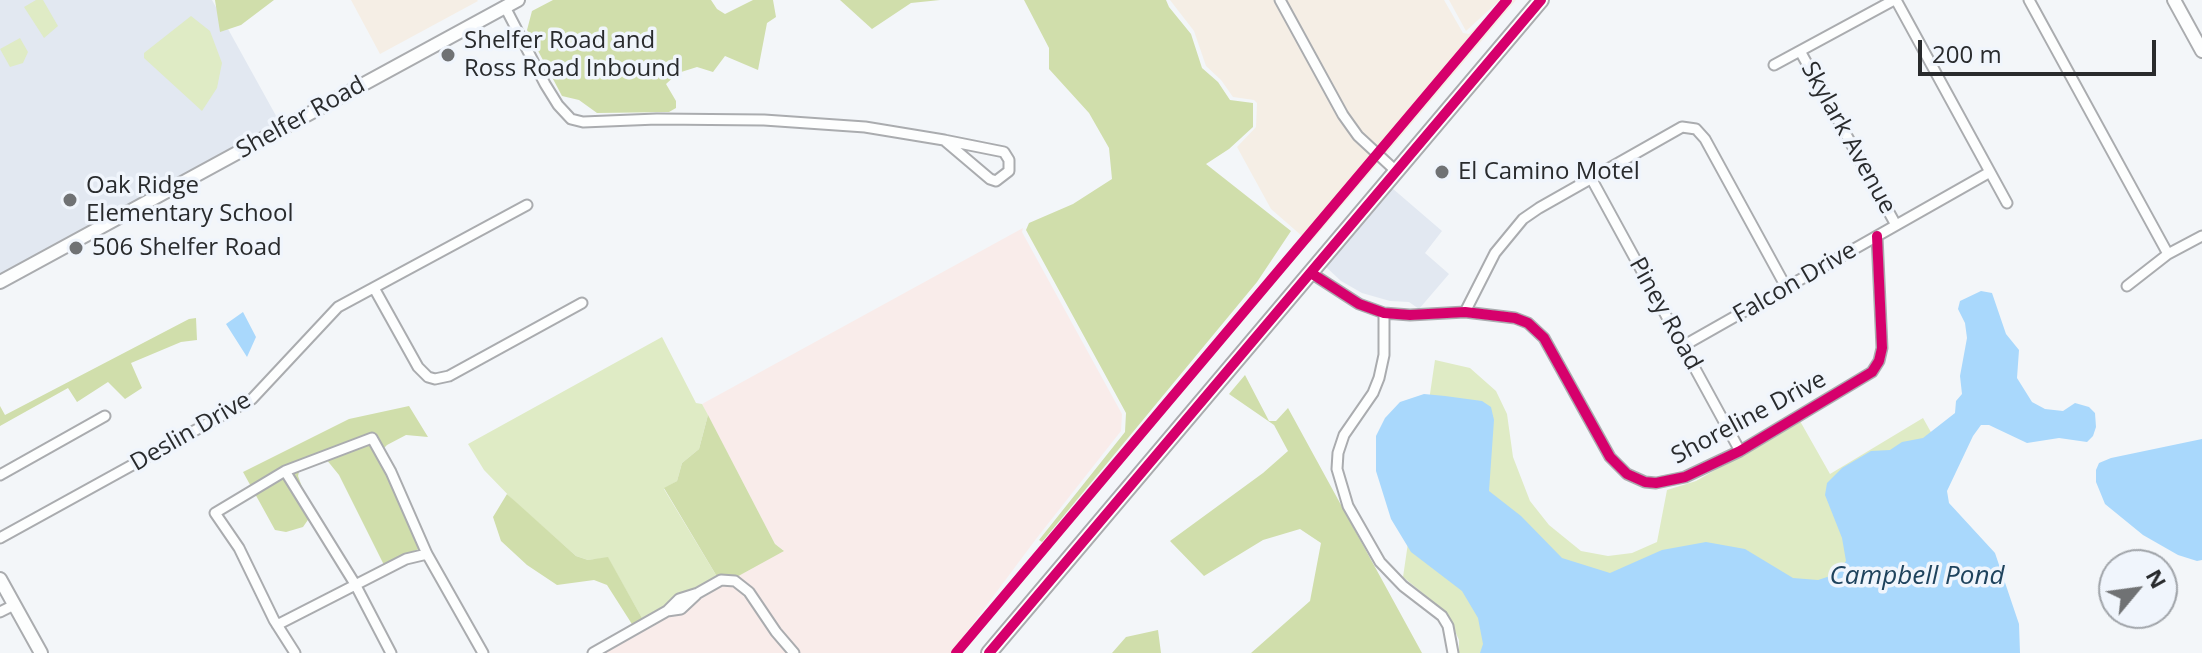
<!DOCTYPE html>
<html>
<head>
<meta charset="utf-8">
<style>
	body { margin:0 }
	#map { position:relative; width:2202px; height:653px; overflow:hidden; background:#f3f6f9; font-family:"Open Sans",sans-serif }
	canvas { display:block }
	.north { position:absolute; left:2098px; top:549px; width:80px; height:80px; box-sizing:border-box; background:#f0f5fc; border:2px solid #a0a4a9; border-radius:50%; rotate:61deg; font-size:22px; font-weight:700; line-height:32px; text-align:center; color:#292b2d }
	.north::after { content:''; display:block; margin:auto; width:28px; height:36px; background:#707274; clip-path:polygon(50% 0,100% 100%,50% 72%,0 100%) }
	.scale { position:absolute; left:1918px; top:40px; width:238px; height:36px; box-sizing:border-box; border:4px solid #292b2d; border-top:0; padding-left:10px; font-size:24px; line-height:28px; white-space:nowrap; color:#292b2d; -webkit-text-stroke:6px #f0f5fc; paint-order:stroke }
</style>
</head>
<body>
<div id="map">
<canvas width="2202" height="653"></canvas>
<div class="north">N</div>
<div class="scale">200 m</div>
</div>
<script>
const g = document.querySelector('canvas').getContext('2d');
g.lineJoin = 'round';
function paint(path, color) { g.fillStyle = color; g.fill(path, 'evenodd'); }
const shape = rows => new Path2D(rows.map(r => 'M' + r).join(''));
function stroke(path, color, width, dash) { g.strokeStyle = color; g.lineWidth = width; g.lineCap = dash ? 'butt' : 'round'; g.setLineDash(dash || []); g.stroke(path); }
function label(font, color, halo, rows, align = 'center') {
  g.font = font + ' "Open Sans",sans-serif'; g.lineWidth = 7; g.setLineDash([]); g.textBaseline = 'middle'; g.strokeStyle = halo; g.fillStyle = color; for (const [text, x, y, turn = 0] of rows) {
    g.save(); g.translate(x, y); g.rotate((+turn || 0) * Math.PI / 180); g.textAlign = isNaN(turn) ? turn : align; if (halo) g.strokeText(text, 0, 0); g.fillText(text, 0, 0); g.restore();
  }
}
const commercial = shape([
	[351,0,477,0,478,1,380,54],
	[1170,0,1275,0,1339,117,1355,139,1379,162,1310,243,1271,209,1237,147,1256,127,1257,103,1254,100,1233,97,1221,80,1206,66,1194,31],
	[1285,0,1444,0,1463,33,1469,34,1504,0,1516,0,1385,155,1362,133,1347,112],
	[1449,0,1500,0,1466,31]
]);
const industrial = shape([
	[1023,228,1022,232,1122,414,1121,431,1036,539,951,653,801,653,762,606,755,611,788,653,600,653,783,550,775,544,702,404]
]);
const built = shape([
	[0,0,212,0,280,123,0,278],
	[1392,188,1442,231,1425,253,1449,274,1419,309,1409,302,1390,301,1362,293,1341,281,1326,267]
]);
const green = shape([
	[36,0,43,0,58,26,44,38,24,7],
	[191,16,210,31,222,63,217,88,202,111,144,58,144,53],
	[20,38,28,52,23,63,10,67,0,49],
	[662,337,696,403,702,404,708,415,699,449,682,463,677,481,664,489,722,585,647,627,608,558,588,560,576,556,516,503,484,470,468,444],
	[1435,360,1470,368,1496,391,1507,414,1513,457,1530,501,1549,525,1581,551,1608,556,1632,553,1657,542,1667,490,1696,481,1800,421,1830,474,1923,418,1942,452,1958,653,1459,653,1459,640,1447,613,1403,577]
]);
const forest = shape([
	[215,0,274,0,241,25,220,32],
	[553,0,711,0,717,9,725,14,753,0,773,0,776,17,767,23,758,70,725,56,713,72,697,67,678,73,666,84,676,101,676,108,669,112,597,113,579,100,562,96,527,30,532,11],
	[840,0,940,0,911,3,872,29],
	[1024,0,1166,0,1169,7,1191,34,1202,68,1218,82,1230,100,1253,103,1253,127,1229,149,1206,164,1291,231,1257,282,1042,542,1039,540,1125,432,1126,413,1026,230,1029,223,1073,204,1112,179,1109,148,1089,113,1049,69,1049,48],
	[196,318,197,340,181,342,131,363,142,388,125,399,108,382,77,402,68,388,0,426,0,406,5,415,189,319],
	[1245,375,1269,421,1276,421,1288,408,1422,653,1251,653,1310,601,1321,543,1300,529,1263,540,1204,576,1170,541,1263,473,1288,451,1274,425,1229,394],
	[409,406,428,437,406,435,387,445,378,454,390,483,425,546,384,565,339,475,326,459,299,472,298,476,312,514,303,527,286,532,275,530,243,472,349,419],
	[708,415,775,544,784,551,722,585,664,488,677,481,682,463,699,449],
	[507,494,576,556,588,560,608,557,647,627,637,632,607,585,594,580,557,585,527,565,501,541,493,517],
	[1158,630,1161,653,1112,653,1126,637]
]);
const water = shape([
	[1981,291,1992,293,2006,334,2019,350,2017,378,2032,402,2045,409,2063,411,2075,403,2089,407,2095,413,2096,427,2093,436,2087,442,2059,438,2027,443,1989,425,1981,425,1973,436,1947,491,1949,503,1995,553,2019,624,2020,653,1480,653,1483,644,1478,618,1462,591,1411,552,1391,519,1376,471,1376,436,1385,418,1400,402,1424,394,1445,396,1482,401,1491,407,1494,420,1489,491,1521,516,1562,558,1610,573,1662,550,1706,542,1745,549,1793,578,1818,580,1836,574,1846,561,1842,538,1825,495,1827,483,1842,468,1871,451,1890,450,1902,442,1923,438,1955,413,1956,401,1962,394,1960,376,1967,338,1965,323,1958,309,1960,301],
	[243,312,256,337,247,357,226,324],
	[2202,439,2202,560,2197,561,2178,555,2143,535,2105,504,2096,482,2096,470,2099,463,2111,458]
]);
const street = shape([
	[1280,0,1343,115,1358,136,1396,171],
	[1896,0,2007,203],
	[2029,0,2168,254],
	[505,7,545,84,558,105,571,119,583,122,657,119,764,120,865,127,944,140,990,179,996,181,1009,171,1009,160,1004,152,944,140],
	[1800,51,1896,225],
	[1774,65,1894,0],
	[1591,178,1740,451],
	[1311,273,1359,304,1384,313,1410,315,1465,312,1515,318,1528,323,1544,338,1610,457,1627,474,1645,482,1656,483,1685,477,1740,451,1872,372,1879,361,1882,348,1877,236],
	[2127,286,2168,254,2202,236],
	[374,288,418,367,428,377,435,379,449,376,582,303],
	[1465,312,1495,253,1523,219,1539,208,1682,127,1696,129,1705,139,1786,287],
	[1384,313,1384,355,1379,378,1373,393,1344,435,1338,453,1337,469,1348,506,1380,562,1403,586,1442,616,1448,626,1453,653],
	[1683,346,1990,172],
	[285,471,355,584,391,653],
	[0,475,105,416],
	[0,538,252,399,338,307,527,205],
	[667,611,679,599,698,593,721,580,735,581,749,592,776,632,794,653],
	[0,612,14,605],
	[277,625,406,559,427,554],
	[295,653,274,620,239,548,215,513,285,471,372,438,391,472,427,554,483,653],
	[593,653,667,611,681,609,696,595]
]);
const secondary = shape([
	[2174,0,2202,51],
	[0,282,518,0],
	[0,579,41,653]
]);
const primary = shape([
	[989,653,1541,0]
]);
const cycleway = shape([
	[1311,273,1359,304,1384,313,1410,315,1465,312,1515,318,1528,323,1544,338,1610,457,1627,474,1645,482,1656,483,1685,477,1740,451,1872,372,1879,361,1882,348,1877,236],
	[956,653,1507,0],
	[989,653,1541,0]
]);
const markers = [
	[448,55,8,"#707274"],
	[1442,172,8,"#707274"],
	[70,200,8,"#707274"],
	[76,248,8,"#707274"]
];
const poiNames = [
	["Shelfer Road and",464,41],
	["Ross Road Inbound",464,69],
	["El Camino Motel",1458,172],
	["Oak Ridge",86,186],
	["Elementary School",86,214],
	["506 Shelfer Road",92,248]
];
const streetNames = [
	["Shelfer Road",301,118,-29],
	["Skylark Avenue",1848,138,61],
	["Falcon Drive",1795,283,-30],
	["Piney Road",1665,314,61],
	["Shoreline Drive",1749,418,-28],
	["Deslin Drive",191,432,-30]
];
const waterNames = [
	["Campbell Pond",1917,577]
];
paint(commercial, '#f5eee5');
paint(industrial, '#f9ecea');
paint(built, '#e2e8f1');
paint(green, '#dfebc5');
paint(forest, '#d0deab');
paint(water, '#a9d8fc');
stroke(street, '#aaacaf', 13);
stroke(secondary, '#aaacaf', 16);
stroke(primary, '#aaacaf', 18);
stroke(street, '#fdfefe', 9);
stroke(secondary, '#fdfefe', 12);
stroke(primary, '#fdfefe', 14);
stroke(cycleway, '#d6006c', 10);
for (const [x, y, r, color] of markers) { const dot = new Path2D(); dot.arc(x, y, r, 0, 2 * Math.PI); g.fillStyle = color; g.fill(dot); stroke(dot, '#f0f5fc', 3); }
label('24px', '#292b2d', '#f0f5fc', poiNames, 'left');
label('24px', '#292b2d', '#f0f5fc', streetNames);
label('italic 26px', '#1f435d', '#f0f5fc', waterNames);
</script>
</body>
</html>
